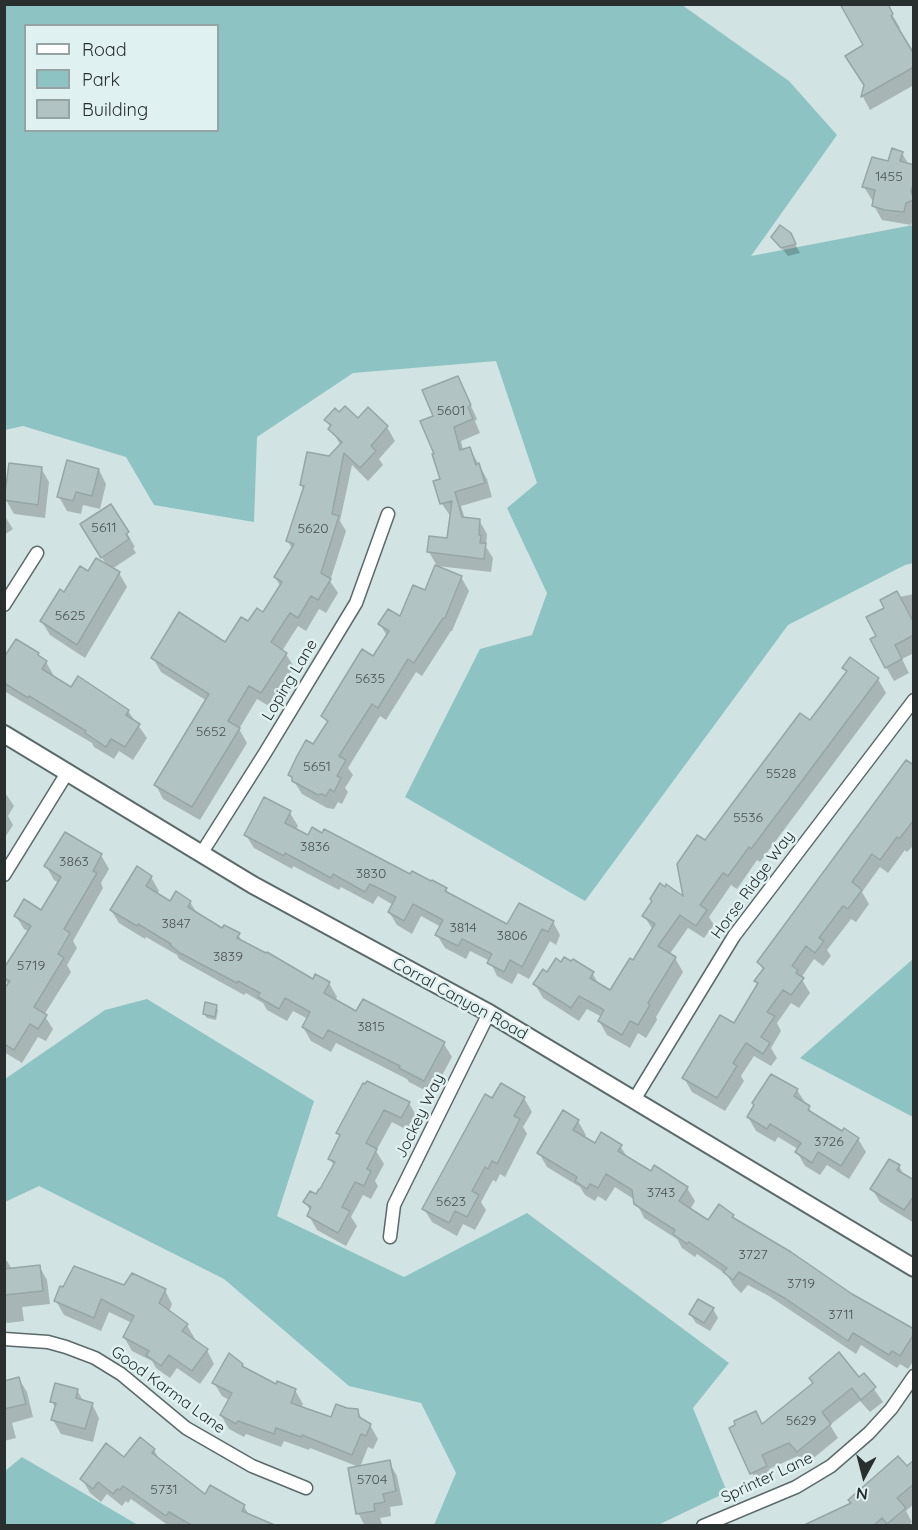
<!DOCTYPE html>
<html>
<head>
<meta charset="utf-8">
<style>
	body { margin:0 }
	#map { position:relative; width:918px; height:1530px; overflow:hidden; background:#d2e3e3; font-family:Quicksand,sans-serif }
	canvas { display:block }
	.frame { position:absolute; inset:0; border:6px solid #292f2f; pointer-events:none }
	.legend { position:absolute; left:24px; top:24px; width:195px; height:108px; box-sizing:border-box; background:#dff1f0; border:2px solid #96a3a3; margin:0; padding:8px 10px; list-style:none; font-size:18px; color:#292f2f }
	.legend li { display:flex; align-items:center; gap:12px; height:30px }
	.legend b { width:30px; border:2px solid #96a3a3 }
	.north { position:absolute; left:834px; top:1446px; width:60px; height:60px; -webkit-text-stroke:4px #dff1f0; paint-order:stroke; rotate:187deg; font-size:16px; font-weight:700; line-height:24px; text-align:center; color:#292f2f }
	.north::after { content:''; display:block; margin:auto; width:21px; height:27px; background:#292f2f; clip-path:polygon(50% 0,100% 100%,50% 72%,0 100%) }
</style>
</head>
<body>
<div id="map">
<canvas width="918" height="1530"></canvas>
<div class="frame"></div>
<ul class="legend">
<li><b style="height:8px;background:#fff"></b>Road</li>
<li><b style="height:16px;background:#8dc3c3"></b>Park</li>
<li><b style="height:16px;background:#b2c3c3"></b>Building</li>
</ul>
<div class="north">N</div>
</div>
<script>
const g = document.querySelector('canvas').getContext('2d');
g.lineJoin = 'round';
function paint(path, color) { g.fillStyle = color; g.fill(path, 'evenodd'); }
const shape = rows => new Path2D(rows.map(r => 'M' + r).join(''));
function stroke(path, color, width, dash) { g.strokeStyle = color; g.lineWidth = width; g.lineCap = dash ? 'butt' : 'round'; g.setLineDash(dash || []); g.stroke(path); }
function label(font, color, halo, rows, align = 'center') {
  g.font = font + ' Quicksand,sans-serif'; g.lineWidth = 5; g.setLineDash([]); g.textBaseline = 'middle'; g.strokeStyle = halo; g.fillStyle = color; for (const [text, x, y, turn = 0] of rows) {
    g.save(); g.translate(x, y); g.rotate((+turn || 0) * Math.PI / 180); g.textAlign = isNaN(turn) ? turn : align; if (halo) g.strokeText(text, 0, 0); g.fillText(text, 0, 0); g.restore();
  }
}
const green = shape([
	[5,4,682,5,789,81,837,135,751,256,913,225,913,563,905,565,788,625,585,901,405,797,480,649,532,635,547,593,507,508,537,483,496,361,353,373,257,437,254,522,154,505,126,457,23,426,5,430],
	[26,26,218,26,218,130,26,130],
	[913,959,913,1117,800,1058],
	[147,999,314,1101,277,1216,404,1277,527,1213,729,1363,693,1408,727,1492,658,1525,434,1525,456,1473,421,1403,349,1386,224,1279,39,1186,5,1202,5,1079,105,1010],
	[22,1457,138,1525,5,1525,5,1471]
]);
const shadow = shape([
	[886,4,900,28,897,30,914,57,914,85,870,110,863,97,866,86,865,46],
	[902,153,909,165,914,166,914,218,911,225,882,220,874,206,875,201,872,200,864,187],
	[773,237,795,244,800,253,788,256],
	[458,378,477,419,475,421,480,433,461,441,463,450,470,449,487,479,492,497,461,506,465,519,479,520,487,534,486,547,493,558,491,572,437,566,429,552,449,540,451,517,442,504,435,482,442,480,435,416],
	[368,409,387,427,395,441,379,459,383,465,368,481,352,465,340,521,346,531,330,581,338,593,326,613,319,609,306,631,298,626,282,651,286,654,294,667,269,706,257,699,239,729,247,743,200,820,163,799,156,785,207,701,161,672,153,658,226,644,248,624,264,614,281,587,275,577,292,549,288,541,304,490,301,485,341,446,326,420,340,414,358,420],
	[41,468,49,482,45,518,14,514,6,500],
	[99,470,106,484,100,509,83,505,81,514,67,511,59,497],
	[111,506,135,547,133,548,136,553,112,569,119,573,127,587,85,658,50,635,42,622,65,594,88,573,107,566,90,538],
	[4,515,13,529,4,535],
	[461,577,469,591,452,631,451,631,422,676,416,672,386,720,380,716,348,768,353,775,345,788,348,792,342,804,338,802,334,809,327,808,302,794,290,775,314,746,328,724,323,716,373,658,387,636,380,624,401,618,426,592],
	[914,594,914,653,902,659,909,673,894,681,886,667,878,636,887,609,899,597],
	[38,654,46,662,54,676,53,678,71,689,128,711,147,738,133,760,119,751,114,759,94,747,92,743,4,691,4,660],
	[844,668,878,679,886,693,760,862,757,860,737,889,731,885,709,917,714,925,704,938,688,928,669,955,675,958,683,972,656,1017,657,1020,646,1038,638,1033,630,1048,607,1035,599,1021,602,1017,587,1009,579,1021,543,998,535,984,548,974,592,973,600,986,611,992,634,962,653,930,644,916,685,899,705,842,810,723,847,673],
	[914,767,914,845,907,852,905,850,888,873,880,867,862,892,869,904,856,922,851,919,827,950,831,956,823,966,814,959,801,978,810,993,799,1008,791,1003,777,1023,781,1031,771,1048,777,1058,771,1066,754,1056,741,1076,744,1081,725,1111,692,1092,684,1078,734,1025,759,985,756,981,764,971,758,962],
	[4,791,14,806,8,816,13,825,4,839],
	[290,813,298,826,295,831,446,889,450,896,508,926,553,922,560,935,556,945,550,941,529,979,518,973,512,984,497,976,490,961,470,951,466,959,445,948,437,935,441,927,421,916,412,934,397,925,389,912,393,905,378,896,373,904,341,887,339,890,293,866,292,869,254,848,246,835],
	[66,834,101,855,109,869,101,883,103,888,73,941,77,948,67,965,71,972,44,1015,53,1029,46,1041,38,1037,22,1063,4,1052,4,991,8,985,4,978,4,970,29,932,24,929,16,916,41,912,59,883,54,880,46,866],
	[151,877,159,891,157,895,170,903,190,902,198,915,223,930,238,934,243,943,313,981,329,983,337,997,335,1001,357,1013,444,1044,452,1057,432,1094,409,1082,407,1079,336,1043,331,1052,311,1041,303,1027,308,1019,293,1011,287,1021,267,1010,263,1003,246,993,244,995,179,959,177,955,146,937,145,939,119,923,111,910],
	[216,1006,218,1010,216,1020,207,1018,204,1014],
	[363,1085,409,1103,417,1117,409,1131,392,1122,376,1151,384,1164,375,1181,378,1186,371,1199,363,1195,351,1217,357,1226,346,1246,317,1230,309,1216,311,1212,305,1202,317,1196,334,1166,330,1159,341,1138,338,1133],
	[797,1090,814,1116,843,1133,858,1139,866,1152,849,1179,827,1165,820,1175,805,1166,797,1152,798,1149,778,1137,775,1142,756,1131,748,1117],
	[524,1098,532,1112,523,1127,527,1134,505,1177,500,1174,496,1182,493,1180,481,1202,486,1210,475,1230,463,1224,457,1236,432,1222,424,1209],
	[564,1113,578,1121,586,1135,584,1138,595,1145,620,1146,628,1158,651,1173,687,1188,695,1201,690,1210,708,1222,733,1216,736,1221,851,1295,914,1331,914,1360,908,1369,900,1364,897,1368,861,1345,856,1354,769,1296,748,1285,741,1293,733,1285,727,1275,697,1254,695,1257,682,1248,677,1239,644,1218,635,1200,615,1187,606,1201,598,1196,595,1201,585,1195,580,1187,547,1167,539,1153],
	[899,1166,905,1177,914,1182,914,1223,880,1202,872,1189],
	[4,1261,7,1261,12,1269,39,1266,47,1280,50,1304,22,1307,24,1321,7,1323,4,1318],
	[125,1287,165,1290,172,1304,169,1312,187,1325,195,1339,193,1341,207,1350,214,1364,200,1384,177,1368,170,1378,156,1368,152,1361,132,1351,124,1337,132,1323,109,1312,101,1331,64,1315,56,1301],
	[713,1309,718,1318,710,1331,696,1323,690,1314],
	[242,1365,244,1368,276,1386,295,1390,303,1404,301,1408,332,1419,346,1410,357,1410,363,1421,370,1425,378,1439,373,1449,368,1447,360,1467,389,1462,397,1476,403,1505,390,1507,391,1516,380,1518,382,1524,365,1526,358,1513,359,1467,310,1448,309,1450,284,1441,281,1447,246,1434,244,1437,229,1429,221,1415,229,1400,222,1396,214,1383],
	[864,1375,883,1402,870,1412,860,1401,830,1425,838,1438,805,1465,798,1456,769,1469,774,1480,759,1487,731,1429,763,1426],
	[19,1379,27,1392,33,1417,12,1423,16,1438,4,1441,4,1382],
	[77,1390,84,1402,92,1404,99,1418,93,1442,61,1434,53,1420,56,1409,52,1402],
	[154,1450,161,1462,205,1496,244,1506,249,1515,276,1526,169,1526,131,1499,128,1503,126,1501,122,1506,107,1494,101,1502,90,1493,82,1479,124,1459],
	[914,1462,914,1504,906,1511,912,1522,908,1526,805,1526,852,1504]
]);
const building = shape([
	[840,4,888,4,893,14,891,16,914,54,914,67,861,97,864,85,845,56,863,45,840,4],
	[892,148,903,152,900,161,914,165,914,182,911,191,914,200,906,203,904,212,885,210,872,206,875,190,862,187,872,157,888,161,892,148],
	[780,225,791,233,796,244,781,248,771,237,780,225],
	[458,376,471,405,468,407,473,419,454,427,460,450,470,447,476,465,479,463,485,483,455,492,462,517,480,519,479,535,481,535,480,543,486,543,484,559,427,552,429,536,447,538,452,501,440,504,433,481,440,479,432,454,434,454,420,421,433,416,422,390,458,376],
	[345,406,358,418,368,407,388,426,371,446,376,451,360,468,344,453,332,514,339,516,321,573,331,579,318,600,311,596,298,618,290,613,271,642,287,653,261,693,249,686,228,721,240,728,192,807,154,785,209,694,151,658,179,612,225,642,241,617,248,621,257,608,263,612,282,582,274,577,294,544,286,541,304,486,300,485,307,452,329,456,342,442,328,429,331,425,324,420,335,408,339,412,345,406],
	[67,460,99,469,92,496,76,492,73,501,57,497,67,460],
	[9,463,42,467,38,505,4,500,9,463],
	[111,504,129,532,126,534,129,539,101,558,80,524,111,504],
	[96,558,120,572,77,645,40,621,60,589,64,592,80,566,88,571,96,558],
	[435,565,462,576,445,618,443,618,414,663,408,659,378,708,372,704,339,756,346,760,337,776,341,778,334,792,330,789,326,796,322,794,318,795,292,781,292,777,288,775,297,756,306,740,313,744,328,721,321,716,362,649,373,656,389,631,378,624,388,609,400,616,413,585,425,590,435,565],
	[897,591,914,623,914,635,895,645,902,659,885,668,870,639,876,636,866,617,884,608,880,600,897,591],
	[16,639,39,653,38,655,47,661,42,669,71,687,78,676,129,710,126,715,140,724,125,747,111,739,106,747,85,733,86,731,29,696,28,698,4,683,4,657,16,639],
	[850,657,879,678,751,849,749,847,728,876,723,873,700,905,707,910,696,926,680,915,658,946,676,957,648,1003,650,1005,638,1025,630,1021,622,1035,598,1021,604,1010,579,996,571,1008,533,984,543,969,547,972,556,958,561,962,564,957,571,961,573,959,594,972,590,978,610,990,630,958,633,960,655,924,642,916,652,901,650,899,660,883,665,887,666,884,683,896,677,864,697,835,705,840,800,713,810,720,847,671,842,668,850,657],
	[906,760,914,765,914,820,899,839,897,837,880,860,872,854,852,882,862,890,848,909,843,906,819,938,824,941,815,953,806,946,792,966,798,970,796,973,804,978,791,995,783,990,767,1012,775,1016,761,1037,770,1043,763,1054,746,1043,733,1063,737,1066,717,1098,682,1078,720,1015,734,1023,758,983,754,981,764,968,757,962,906,760],
	[264,797,291,811,285,823,308,835,312,827,322,833,324,829,410,874,412,871,431,881,432,880,447,888,445,891,507,924,519,903,554,921,548,932,542,929,522,967,510,960,504,972,487,963,492,954,462,939,458,946,435,935,443,920,413,904,404,921,388,912,396,897,370,884,365,892,333,874,331,878,285,853,284,856,244,835,264,797],
	[65,832,102,854,93,871,97,873,64,929,70,933,58,954,64,958,34,1007,47,1015,38,1029,30,1024,14,1050,4,1044,4,989,10,981,4,978,4,968,31,926,14,916,24,899,41,910,61,877,44,866,65,832],
	[137,866,152,876,146,886,170,901,176,891,191,901,188,907,222,928,224,925,240,933,237,938,266,953,267,952,313,979,315,974,330,982,324,993,356,1011,363,999,445,1042,424,1081,399,1068,400,1066,328,1030,323,1039,302,1027,310,1012,285,998,279,1009,258,997,260,993,238,981,237,983,180,953,170,945,171,944,138,924,137,926,110,910,137,866],
	[205,1002,217,1005,215,1017,203,1014,205,1002],
	[771,1074,798,1089,794,1096,810,1106,808,1110,842,1131,844,1128,859,1138,841,1166,818,1152,812,1163,795,1152,801,1143,770,1124,767,1129,747,1117,754,1105,752,1103,771,1074],
	[367,1081,410,1102,401,1118,384,1110,366,1143,377,1149,367,1169,371,1171,364,1186,355,1182,342,1207,350,1211,338,1233,307,1216,311,1207,303,1202,310,1191,316,1194,319,1189,320,1189,335,1162,328,1159,340,1135,336,1133,363,1083,365,1084,367,1081],
	[501,1083,525,1097,514,1116,520,1119,497,1164,492,1161,488,1169,485,1167,472,1191,479,1195,467,1217,455,1211,449,1223,422,1209,485,1094,492,1098,501,1083],
	[563,1110,579,1120,573,1130,595,1143,601,1132,622,1145,618,1151,651,1171,654,1165,688,1187,679,1201,708,1220,719,1204,734,1215,732,1217,791,1252,852,1294,914,1329,914,1334,900,1356,892,1351,889,1355,853,1333,848,1341,786,1299,739,1272,733,1280,723,1272,727,1268,689,1242,687,1244,673,1234,675,1230,634,1204,632,1190,606,1174,598,1188,590,1184,587,1189,575,1181,577,1177,537,1153,563,1110],
	[889,1159,900,1165,897,1170,914,1180,914,1196,904,1210,870,1189,889,1159],
	[40,1265,43,1291,4,1295,4,1269,40,1265],
	[74,1266,124,1285,132,1273,166,1289,159,1303,188,1324,182,1331,208,1349,192,1371,169,1355,161,1366,146,1355,149,1351,123,1337,134,1316,101,1299,94,1318,54,1301,60,1286,63,1287,74,1266],
	[698,1299,714,1308,704,1323,689,1314,698,1299],
	[839,1352,859,1377,864,1373,876,1387,861,1400,852,1388,822,1412,831,1424,797,1452,789,1443,762,1455,767,1466,750,1474,729,1428,735,1425,734,1421,756,1411,762,1424,813,1383,809,1378,839,1352],
	[229,1353,243,1364,242,1366,276,1384,277,1381,296,1389,291,1403,331,1417,336,1404,347,1408,358,1409,359,1417,371,1424,366,1436,361,1434,352,1455,302,1435,301,1437,276,1428,274,1434,238,1421,236,1424,220,1415,232,1393,212,1383,229,1353],
	[19,1377,26,1404,4,1409,4,1381,19,1377],
	[55,1383,78,1389,76,1398,93,1403,85,1429,51,1420,56,1403,50,1402,55,1383],
	[140,1437,155,1449,152,1453,205,1494,210,1485,245,1505,242,1511,277,1526,193,1526,169,1512,166,1516,123,1486,120,1490,117,1489,113,1494,98,1482,93,1489,80,1479,106,1443,124,1457,140,1437],
	[898,1456,907,1466,914,1460,914,1484,897,1498,906,1508,887,1524,882,1518,873,1526,802,1526,851,1503,848,1500,898,1456],
	[390,1460,396,1491,383,1494,385,1502,374,1504,375,1511,356,1514,348,1468,390,1460]
]);
const street = shape([
	[4,605,37,553],
	[201,854,265,753,356,603,388,514],
	[4,875,67,773],
	[634,1100,734,936,914,700],
	[390,1237,394,1205,489,1013],
	[4,1339,48,1342,66,1347,95,1358,121,1374,186,1428,252,1466,306,1488],
	[703,1526,796,1487,831,1466,869,1433,891,1409,914,1376]
]);
const secondary = shape([
	[4,734,253,885,489,1013,914,1268]
]);
const numberNames = [
	["1455",889,177],
	["5601",451,411],
	["5611",104,528],
	["5620",313,529],
	["5625",70,616],
	["5635",370,679],
	["5652",211,732],
	["5651",317,767],
	["5528",781,774],
	["5536",748,818],
	["3836",315,847],
	["3863",74,862],
	["3830",371,874],
	["3847",176,924],
	["3814",463,928],
	["3806",512,936],
	["3839",228,957],
	["5719",31,966],
	["3815",371,1027],
	["3726",829,1142],
	["3743",661,1193],
	["5623",451,1202],
	["3727",753,1255],
	["3719",801,1284],
	["3711",841,1315],
	["5629",801,1421],
	["5704",372,1480],
	["5731",164,1490]
];
const streetNames = [
	["Loping Lane",290,680,-59],
	["Horse Ridge Way",753,885,-54],
	["Corral Canyon Road",460,999,29],
	["Jockey Way",420,1116,-64],
	["Good Karma Lane",168,1390,36],
	["Sprinter Lane",767,1478,-25]
];
paint(green, '#8dc3c3');
paint(shadow, '#0003');
paint(building, '#b2c3c3');
stroke(building, '#96a6a6', 1.5);
stroke(street, '#5a6969', 15);
stroke(secondary, '#5a6969', 20);
stroke(street, '#fff', 12);
stroke(secondary, '#fff', 16);
label('14px', '#4b5454', null, numberNames);
label('16px', '#292f2f', '#dff1f0', streetNames);
</script>
</body>
</html>
